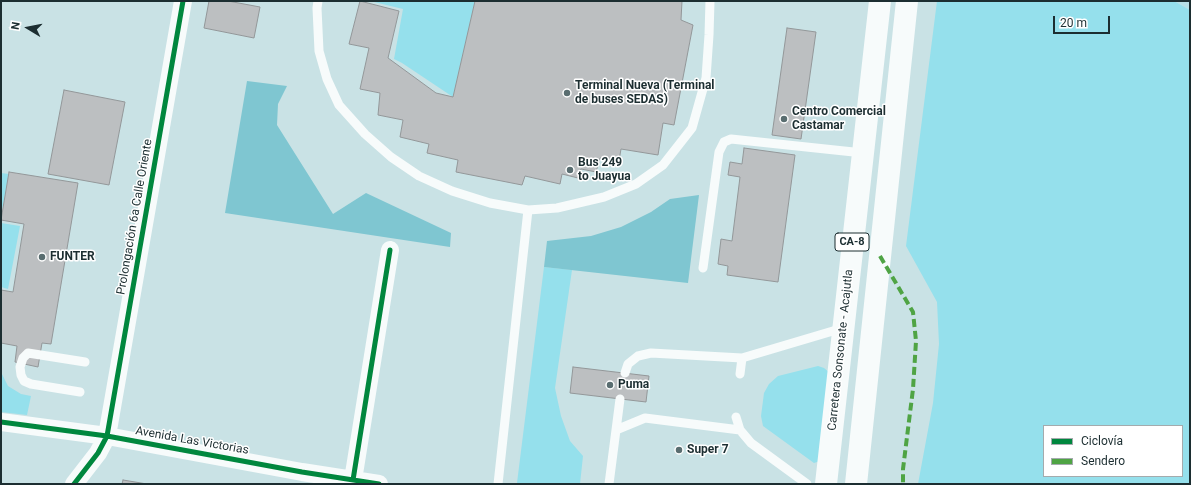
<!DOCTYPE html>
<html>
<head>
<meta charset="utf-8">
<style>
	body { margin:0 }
	#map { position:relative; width:1191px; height:485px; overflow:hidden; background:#c9e2e5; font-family:Roboto,sans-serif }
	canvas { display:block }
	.frame { position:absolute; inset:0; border:2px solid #1c2e31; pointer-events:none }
	.legend { position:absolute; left:1043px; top:425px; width:140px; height:52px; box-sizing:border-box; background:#fff; border:1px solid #a4abad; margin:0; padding:5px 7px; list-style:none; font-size:12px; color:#1c2e31 }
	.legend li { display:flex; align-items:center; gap:8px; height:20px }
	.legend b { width:20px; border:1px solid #a4abad }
	.north { position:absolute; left:8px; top:8px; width:40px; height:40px; -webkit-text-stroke:3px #fff; paint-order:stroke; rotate:280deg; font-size:11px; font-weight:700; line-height:16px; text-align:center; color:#1c2e31 }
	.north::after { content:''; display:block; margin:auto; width:14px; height:18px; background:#1c2e31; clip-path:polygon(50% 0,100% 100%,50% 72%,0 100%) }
	.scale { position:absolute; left:1053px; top:16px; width:57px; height:18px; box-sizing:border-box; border:2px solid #1c2e31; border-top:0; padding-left:5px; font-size:12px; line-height:14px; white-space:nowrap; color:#1c2e31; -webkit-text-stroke:3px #fff; paint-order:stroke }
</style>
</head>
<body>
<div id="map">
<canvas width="1191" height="485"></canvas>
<div class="frame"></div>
<ul class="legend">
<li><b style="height:5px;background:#00873e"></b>Ciclovía</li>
<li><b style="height:5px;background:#4fa444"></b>Sendero</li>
</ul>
<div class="north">N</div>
<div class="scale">20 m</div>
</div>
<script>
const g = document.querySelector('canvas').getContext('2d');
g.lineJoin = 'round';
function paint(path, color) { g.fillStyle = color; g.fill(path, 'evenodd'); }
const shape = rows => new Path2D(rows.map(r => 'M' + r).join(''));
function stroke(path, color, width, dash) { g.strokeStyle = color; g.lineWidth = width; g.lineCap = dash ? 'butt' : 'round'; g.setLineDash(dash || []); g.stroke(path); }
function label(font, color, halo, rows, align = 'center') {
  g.font = font + ' Roboto,sans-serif'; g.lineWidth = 3; g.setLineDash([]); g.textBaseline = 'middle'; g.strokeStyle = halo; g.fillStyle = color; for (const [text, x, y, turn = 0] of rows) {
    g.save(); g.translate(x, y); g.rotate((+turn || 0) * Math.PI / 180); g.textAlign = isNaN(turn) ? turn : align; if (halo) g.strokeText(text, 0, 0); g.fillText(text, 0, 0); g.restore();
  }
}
const built = shape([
	[1174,1,1190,1,1190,10]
]);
const green = shape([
	[370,1,475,1,453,97,402,63,394,59,403,9],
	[937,1,1174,1,1190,10,1190,484,918,484,933,403,939,344,937,302,906,246],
	[1044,426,1182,426,1182,476,1044,476],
	[1,173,9,174,1,215],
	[1,223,20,226,8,289,1,287],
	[544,267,572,270,555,388,561,416,570,441,583,456,580,484,517,483],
	[818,366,824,368,830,373,820,461,814,463,763,426,761,416,764,393,769,384,778,376],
	[1,372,8,386,21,394,31,396,27,415,1,412]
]);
const forest = shape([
	[247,81,287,86,278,104,277,125,333,214,366,193,451,233,450,247,225,213],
	[699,195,688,283,544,267,547,241,591,236,621,227,651,212,670,199]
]);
const building = shape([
	[209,1,228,1,260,7,254,38,204,28,209,1],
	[360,1,399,11,388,58,436,93,453,97,475,1,682,1,681,20,693,25,674,125,663,123,658,155,621,149,619,161,600,158,596,172,581,169,578,178,562,174,560,184,525,176,522,185,456,172,458,160,427,153,429,144,400,137,403,120,378,115,380,93,360,89,369,48,349,44,360,1],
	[787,28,816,32,801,139,772,135,787,28],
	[64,90,125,102,109,185,48,174,64,90],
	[744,148,795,155,778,282,727,275,728,266,718,264,721,239,732,241,740,177,728,175,730,162,742,164,744,148],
	[9,172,78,183,51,344,42,343,38,367,15,362,17,346,1,343,1,290,13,292,24,224,1,220,9,172],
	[573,367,649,376,646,402,570,393,573,367],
	[123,480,147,484,122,484,123,480]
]);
const service = shape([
	[318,1,317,8,319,51,327,79,339,105,365,134,391,157,419,176,452,191,490,203,528,210,557,208,604,197,636,184,663,165,692,128,706,78,709,35,710,1],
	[703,268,719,152,724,142,731,139,863,153],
	[625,373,628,364,638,356,651,353,742,358,843,328],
	[740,374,742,358],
	[80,392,31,384,24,381,21,375,20,367,23,358,28,353,85,362],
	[736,417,740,430,751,443,807,484],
	[616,430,645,418,740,430],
	[498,484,528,210],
	[609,484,620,399]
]);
const minor = shape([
	[1,422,107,436,302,472,379,484],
	[353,480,390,250],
	[74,484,98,453,107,436,183,1]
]);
const trunk = shape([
	[826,484,880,1],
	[856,484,907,1]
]);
const quiet = shape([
	[880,256,913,312,916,341,913,389,903,469,903,484]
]);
const cycleway = shape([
	[1,422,107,436,302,472,379,484],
	[353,480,390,250],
	[74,484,98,453,107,436,183,1]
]);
const markers = [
	[567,93,4,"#596d70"],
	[784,119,4,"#596d70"],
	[570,170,4,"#596d70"],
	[42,257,4,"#596d70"],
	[610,385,4,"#596d70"],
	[679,450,4,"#596d70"]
];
const shields = [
	[852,242,34]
];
const shieldNames = [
	["CA-8",852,242]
];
const poiNames = [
	["Terminal Nueva (Terminal",575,86],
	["de buses SEDAS)",575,100],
	["Centro Comercial",792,112],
	["Castamar",792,126],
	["Bus 249",578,163],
	["to Juayua",578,177],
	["FUNTER",50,257],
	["Puma",618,385],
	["Super 7",687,450]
];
const streetNames = [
	["Prolongación 6a Calle Oriente",135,217,-80],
	["Carretera Sonsonate - Acajutla",841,350,-84],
	["Avenida Las Victorias",192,441,10]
];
paint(built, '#b7e0e7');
paint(green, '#95e0ec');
paint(forest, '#7fc6d1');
paint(building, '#bcbfc1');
stroke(building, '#939799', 1);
stroke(service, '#f7fbfb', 9);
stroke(minor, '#f7fbfb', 18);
stroke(trunk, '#f7fbfb', 22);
stroke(quiet, '#4fa444', 4, [8, 4]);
stroke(cycleway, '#00873e', 5);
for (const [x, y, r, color] of markers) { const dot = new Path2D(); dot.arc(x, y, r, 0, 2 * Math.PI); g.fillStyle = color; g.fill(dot); stroke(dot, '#fff', 1.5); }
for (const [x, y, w] of shields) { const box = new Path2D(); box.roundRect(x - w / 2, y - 9, w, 18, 3); g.fillStyle = '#fff'; g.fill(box); stroke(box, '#1c2e31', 1); }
label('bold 11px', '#1c2e31', null, shieldNames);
label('bold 12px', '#1c2e31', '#fff', poiNames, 'left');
label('12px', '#1c2e31', '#fff', streetNames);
</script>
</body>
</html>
